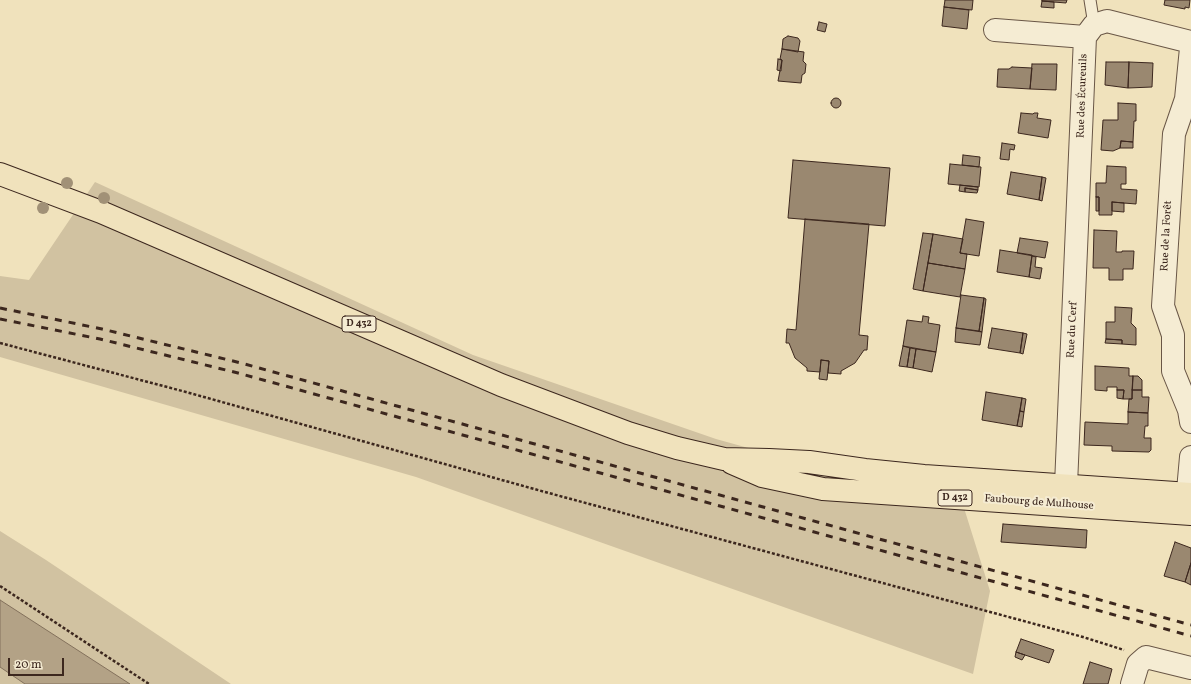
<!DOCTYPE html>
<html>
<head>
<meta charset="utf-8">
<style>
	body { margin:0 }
	#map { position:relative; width:1191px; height:684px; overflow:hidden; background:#f0e2bc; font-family:Vollkorn,serif }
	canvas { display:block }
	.scale { position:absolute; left:8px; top:658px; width:56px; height:18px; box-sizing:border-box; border:2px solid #3c271e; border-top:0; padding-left:5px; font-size:12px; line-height:14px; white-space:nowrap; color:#3c271e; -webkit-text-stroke:3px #f5ecd3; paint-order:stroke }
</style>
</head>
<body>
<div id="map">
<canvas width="1191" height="684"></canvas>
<div class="scale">20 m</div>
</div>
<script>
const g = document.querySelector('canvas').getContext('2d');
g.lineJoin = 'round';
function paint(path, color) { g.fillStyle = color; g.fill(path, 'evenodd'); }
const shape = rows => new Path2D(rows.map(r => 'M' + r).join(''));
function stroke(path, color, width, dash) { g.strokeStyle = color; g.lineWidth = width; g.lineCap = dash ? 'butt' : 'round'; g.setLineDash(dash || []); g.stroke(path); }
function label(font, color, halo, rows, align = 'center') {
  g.font = font + ' Vollkorn,serif'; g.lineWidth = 4; g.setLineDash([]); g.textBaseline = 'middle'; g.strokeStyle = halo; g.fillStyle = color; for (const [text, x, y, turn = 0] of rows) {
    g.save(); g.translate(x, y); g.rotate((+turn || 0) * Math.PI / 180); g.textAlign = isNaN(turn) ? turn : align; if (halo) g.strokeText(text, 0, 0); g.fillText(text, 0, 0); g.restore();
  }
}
const green = shape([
	[95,182,473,355,716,439,964,508,990,591,973,674,416,477,0,357,0,276,29,280],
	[0,531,46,560,231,684,0,684]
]);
const water = shape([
	[0,600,130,684,25,684,0,667,0,600]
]);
const building = shape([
	[945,0,973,0,972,10,944,7,945,0],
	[1042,0,1067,0,1066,3,1042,1,1042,0],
	[1165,0,1190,0,1189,8,1185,7,1185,9,1164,5,1165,0],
	[1042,1,1054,2,1054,8,1041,7,1042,1],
	[944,7,969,10,967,29,942,26,944,7],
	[819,22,827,24,825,32,817,30,819,22],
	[788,36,798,38,800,41,798,52,782,49,783,39,788,36],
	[782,49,804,52,803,61,806,64,805,73,802,75,801,83,778,81,782,60,780,59,782,49],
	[778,59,782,60,781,71,777,70,778,59],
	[1106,62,1129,62,1128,88,1105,85,1106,62],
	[1129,62,1153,63,1152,87,1128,88,1129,62],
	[1032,64,1057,64,1056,90,1030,89,1032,64],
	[1012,67,1032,68,1030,89,997,87,998,69,1009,69,1012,67],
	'831 103a5 5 0 1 1 10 0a5 5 0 1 1-10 0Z',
	[1118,103,1136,104,1136,121,1134,121,1133,142,1121,141,1120,148,1113,151,1101,150,1103,120,1118,120,1118,103],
	[1021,113,1033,114,1034,113,1038,113,1037,118,1051,120,1048,138,1018,133,1021,113],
	[1121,141,1133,142,1133,148,1120,148,1121,141],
	[1002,143,1015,145,1014,150,1010,149,1009,160,1000,159,1002,143],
	[963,155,980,157,979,167,962,165,963,155],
	[793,160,890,168,885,226,788,218,793,160],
	[950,164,981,167,979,187,948,184,950,164],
	[1107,166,1126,167,1126,184,1121,184,1121,189,1137,190,1136,204,1112,202,1112,215,1099,215,1099,197,1096,197,1096,183,1106,183,1107,166],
	[1011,172,1042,177,1039,200,1007,194,1011,172],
	[1042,177,1046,178,1042,201,1039,200,1042,177],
	[960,185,978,187,978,190,965,188,965,192,959,191,960,185],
	[965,188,978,190,977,193,965,192,965,188],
	[1096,197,1099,197,1099,211,1096,211,1096,197],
	[1112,202,1124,203,1124,212,1112,211,1112,202],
	[805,219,869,224,859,335,868,336,867,350,864,350,855,363,841,371,841,374,828,373,829,361,821,360,820,372,807,371,807,368,795,358,789,343,786,343,787,329,796,330,805,219],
	[966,219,984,222,979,256,960,253,966,219],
	[1094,230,1117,231,1116,252,1122,252,1122,251,1134,251,1133,269,1123,269,1123,280,1109,280,1109,268,1093,268,1094,230],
	[923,233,933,234,923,291,913,289,923,233],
	[933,234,963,239,960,253,967,254,965,269,928,263,933,234],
	[1020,238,1048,242,1045,258,1017,253,1020,238],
	[1000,250,1032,255,1029,277,997,272,1000,250],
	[1032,256,1036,257,1035,267,1042,268,1040,279,1029,277,1032,256],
	[928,263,965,269,960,297,923,291,928,263],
	[961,295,984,298,979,331,956,328,961,295],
	[984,298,986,299,982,332,979,331,984,298],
	[1115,307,1132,308,1131,323,1136,328,1136,345,1122,344,1122,340,1106,339,1106,322,1115,322,1115,307],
	[923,316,929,317,928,323,940,325,936,352,903,346,907,320,922,322,923,316],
	[956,328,982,332,980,345,955,342,956,328],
	[992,328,1023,333,1020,353,988,348,992,328],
	[1023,333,1027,334,1023,354,1020,353,1023,333],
	[1106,339,1122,340,1122,344,1105,343,1106,339],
	[903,346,910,348,907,367,899,366,903,346],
	[910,348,916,349,913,368,907,367,910,348],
	[916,349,936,352,932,372,913,368,916,349],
	[821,360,829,361,827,380,819,379,821,360],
	[1095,366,1129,368,1129,376,1133,376,1132,399,1123,399,1124,390,1117,390,1117,387,1107,387,1107,391,1095,390,1095,366],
	[1133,376,1138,376,1142,380,1142,390,1132,390,1133,376],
	[1117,390,1124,390,1123,399,1117,398,1117,390],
	[1132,390,1142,390,1142,397,1149,397,1148,413,1128,412,1129,399,1132,399,1132,390],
	[986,392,1022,398,1017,426,982,420,986,392],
	[1022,398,1026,399,1024,412,1020,411,1022,398],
	[1020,411,1024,412,1022,427,1017,426,1020,411],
	[1128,412,1148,413,1148,426,1145,426,1144,438,1151,438,1151,450,1149,452,1112,451,1112,446,1084,445,1085,422,1128,424,1128,412],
	[1003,524,1087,530,1086,548,1001,542,1003,524],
	[1175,542,1191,548,1191,563,1185,582,1164,576,1175,542],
	[1191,563,1191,585,1185,582,1191,563],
	[1021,639,1054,650,1049,663,1016,652,1021,639],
	[1016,652,1025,655,1022,660,1015,657,1016,652],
	[1090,662,1112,669,1108,684,1083,684,1090,662]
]);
const path = shape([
	[0,343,186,392,545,492,1083,637,1124,650],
	[0,586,149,684]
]);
const service = shape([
	[1090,0,1094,25]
]);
const minor = shape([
	[995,30,1085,37],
	[1191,48,1186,99,1174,134,1163,306,1173,335,1173,371,1189,410,1191,422],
	[1064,504,1066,485,1085,37,1094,25,1107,21,1191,42],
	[1186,513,1191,457],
	[1132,684,1138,664,1146,657,1191,668]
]);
const primary = shape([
	[0,174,101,212,501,385,628,433,677,448,724,459,769,460,809,462,865,470,924,476,1191,494],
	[732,463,762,476,823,489,1191,514]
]);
const rail = shape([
	[0,308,102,329,241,363,1191,625],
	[0,319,100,339,238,373,1191,636]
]);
const trees = [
	[67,183],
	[104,198],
	[43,208]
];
const shields = [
	[359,324,34],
	[955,498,34]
];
const shieldNames = [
	["D 432",359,324],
	["D 432",955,498]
];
const streetNames = [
	["Rue des Écureuils",1083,96,-88],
	["Rue de la Forêt",1167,236,-87],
	["Rue du Cerf",1073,330,-87],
	["Faubourg de Mulhouse",1039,503,4]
];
paint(green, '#d1c2a1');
paint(water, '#b3a286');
stroke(water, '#83715c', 1);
paint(building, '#9a8870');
stroke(building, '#3c271e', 1);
stroke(service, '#695646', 13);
stroke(minor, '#695646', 24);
stroke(primary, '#3c271e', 24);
stroke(path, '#3c271e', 2.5, [3, 2]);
stroke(service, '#f5ecd3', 11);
stroke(minor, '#f5ecd3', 22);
stroke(primary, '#f0e2bc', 22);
stroke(rail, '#3c271e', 3, [7, 7]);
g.fillStyle = '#a19177';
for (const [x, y] of trees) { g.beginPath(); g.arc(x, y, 6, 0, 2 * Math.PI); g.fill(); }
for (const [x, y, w] of shields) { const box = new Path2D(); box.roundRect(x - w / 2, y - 8, w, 16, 3); g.fillStyle = '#f5ecd3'; g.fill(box); stroke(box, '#3c271e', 1); }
label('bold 10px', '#3c271e', null, shieldNames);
label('11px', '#3c271e', '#f5ecd3', streetNames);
</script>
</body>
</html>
